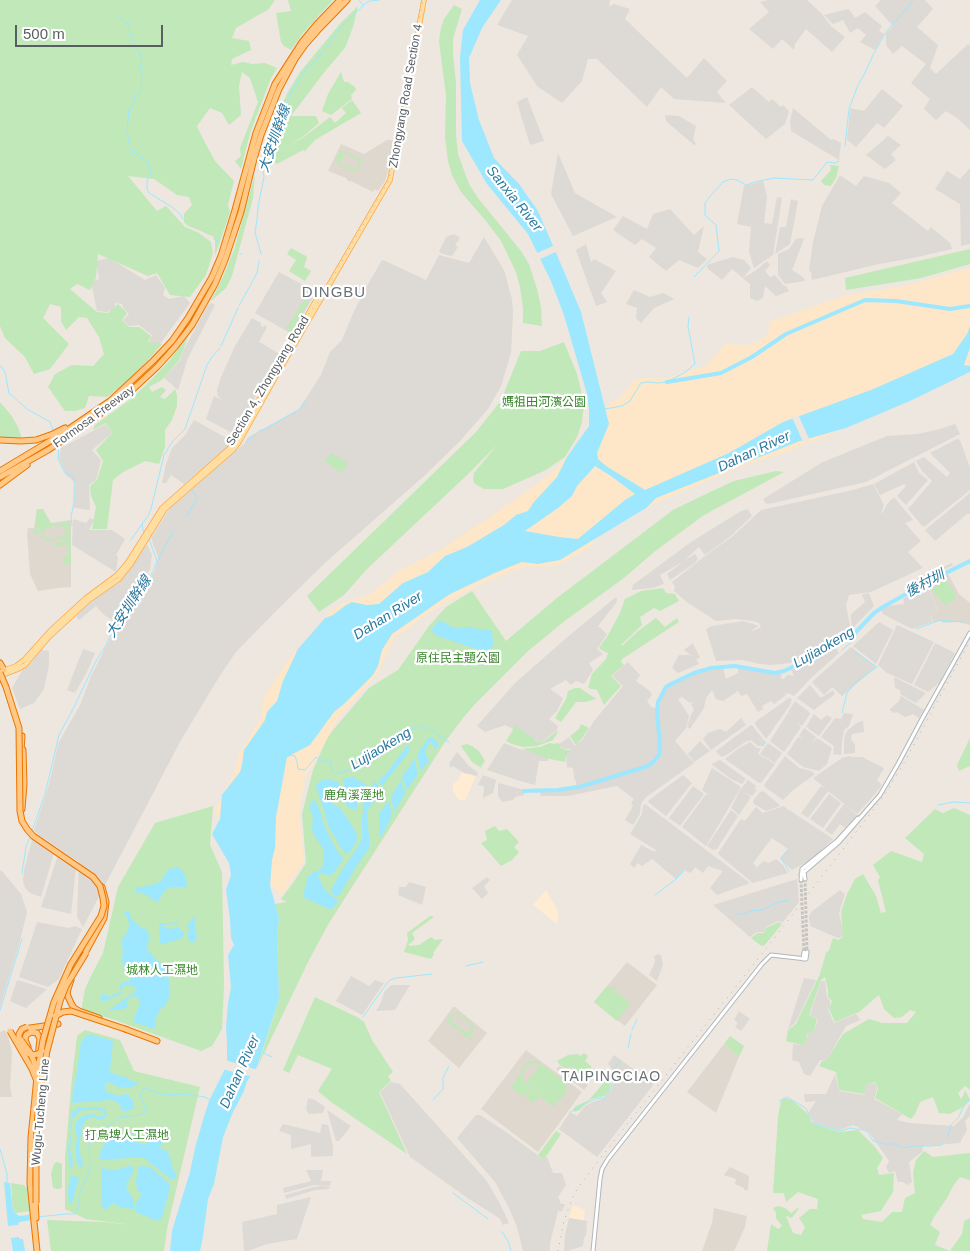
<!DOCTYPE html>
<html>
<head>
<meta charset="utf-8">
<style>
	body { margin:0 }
	#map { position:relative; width:970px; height:1251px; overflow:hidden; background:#ede7df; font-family:Helvetica,sans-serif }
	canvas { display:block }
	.scale { position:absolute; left:15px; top:25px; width:148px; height:22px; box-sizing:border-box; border:2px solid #585e62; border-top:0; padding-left:6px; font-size:15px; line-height:18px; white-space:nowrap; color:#585e62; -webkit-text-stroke:4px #fff; paint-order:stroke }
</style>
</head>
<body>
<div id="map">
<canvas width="970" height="1251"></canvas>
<div class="scale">500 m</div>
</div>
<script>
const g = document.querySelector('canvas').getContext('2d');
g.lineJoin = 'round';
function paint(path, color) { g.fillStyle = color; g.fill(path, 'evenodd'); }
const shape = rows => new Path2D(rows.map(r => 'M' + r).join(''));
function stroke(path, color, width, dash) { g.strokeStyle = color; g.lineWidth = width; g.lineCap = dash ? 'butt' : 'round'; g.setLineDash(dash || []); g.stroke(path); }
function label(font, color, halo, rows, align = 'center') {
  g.font = font + ' Helvetica,"Noto Sans TC",sans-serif'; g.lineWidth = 4.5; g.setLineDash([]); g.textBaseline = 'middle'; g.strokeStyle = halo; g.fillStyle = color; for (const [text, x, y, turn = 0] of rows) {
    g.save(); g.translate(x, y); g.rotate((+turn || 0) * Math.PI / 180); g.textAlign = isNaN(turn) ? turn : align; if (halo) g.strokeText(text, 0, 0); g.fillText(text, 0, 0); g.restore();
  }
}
const commercial = shape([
	[462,772,476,776,465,801,458,799,453,790,453,784,460,779,459,776,460,776],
	[546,890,557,910,558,917,557,924,533,905],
	[573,1205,585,1210,584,1220,569,1218]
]);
const industrial = shape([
	[512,0,610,0,609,7,614,4,630,9,625,19,687,78,704,58,727,81,717,92,726,103,674,99,661,87,647,107,597,59,588,59,582,81,562,103,537,86,517,55,528,36,497,25],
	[769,0,807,0,821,13,832,27,845,37,832,52,806,29,795,44,794,50,782,39,773,49,749,29,769,12,760,2],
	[881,0,925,0,933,9,917,27,938,45,930,68,936,74,968,44,970,46,970,130,957,118,946,111,936,120,924,109,930,99,911,83,926,64,902,46,893,54,886,45,886,33,893,26,875,6],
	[849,9,855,18,865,12,882,26,879,31,884,34,875,50,860,42,866,35,858,28,850,33,843,20,833,24,824,15],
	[752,87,769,102,772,99,781,107,783,105,789,111,785,124,766,139,729,105],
	[882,89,903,106,884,128,877,123,856,147,847,140,850,108,864,111],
	[527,97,544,141,530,145,517,102],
	[793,108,831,140,834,139,841,143,839,160,791,131,790,121],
	[665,115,679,116,696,126,693,139,696,144,694,145,666,121],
	[888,136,901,145,891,154,896,160,885,169,866,155],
	[558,153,575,193,617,217,573,236,551,194],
	[970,168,970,244,961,246,960,204,935,189,947,171,960,179],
	[840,175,856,186,864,176,889,183,901,193,892,203,928,231,931,227,950,243,952,249,913,258,879,264,812,280,811,272,809,271,813,242,822,206],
	[763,181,767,197,764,223,772,224,777,197,782,198,773,255,754,268,749,252,751,227,737,224,744,186],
	[791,199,798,201,790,244,775,254,780,227,786,227],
	[670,209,694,235,704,226,698,252,707,259,698,268,679,260,666,271,649,257,656,248,642,239,635,245,613,230,623,216,647,229,653,214],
	[454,234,460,238,455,245,458,247,452,256,446,255,439,252,446,237],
	[484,237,504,270,512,299,513,313,511,353,501,386,488,409,460,441,423,477,326,562,276,611,236,652,221,674,181,740,83,927,77,917,79,862,37,834,34,830,49,785,58,744,80,705,91,676,120,619,155,571,158,557,151,538,170,508,245,443,247,438,299,409,321,375,330,352,342,340,354,311,367,286,382,260,383,260,426,280,439,255,469,263],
	[802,238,804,239,792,270,804,278,805,281,785,284,778,275,778,254,789,249,796,239],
	[586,244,591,262,594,259,616,271,601,293,607,302,596,306,576,250],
	[733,257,744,260,751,268,743,278,755,271,767,261,770,265,765,271,770,277,775,275,784,286,786,286,789,291,776,296,765,286,763,298,757,301,750,298,750,284,732,269,722,280,707,268,707,265],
	[109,258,145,280,156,275,165,288,163,295,169,299,184,296,190,303,160,344,153,344,149,342,152,335,139,325,129,326,123,320,129,314,124,309,122,304,115,303,115,308,107,312,97,311,91,282,99,279,96,261],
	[279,272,316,292,292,334,255,313],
	[634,290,650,297,663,293,674,299,654,308,641,323,636,318,637,308,626,304],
	[212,303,215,305,188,358,178,390,164,378,181,359,183,351,208,305],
	[252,318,261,323,261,326,263,327,265,325,267,327,259,342,280,354,234,434,206,419,214,396,222,400,218,396,217,390,221,377,235,346],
	[194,420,232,441,229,446,184,484,171,475,166,483,162,483,166,464,172,448,186,434],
	[106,424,112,433,92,450,101,460,96,480,89,485,90,510,74,508,75,482,67,476,59,459,61,448],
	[955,424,960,434,866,482,773,503,766,504,763,499,823,462,887,436,918,434,940,429],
	[957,439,960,440,970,468,970,490,925,526,923,527,908,509,932,481,922,471,916,461,924,457,947,477,950,473,930,453],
	[914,462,919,473,928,480,906,505,897,496,906,486,904,484,880,495,874,484],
	[873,484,884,505,881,514,883,512,887,504,894,497,913,520,905,523,921,541,908,552,923,568,871,592,849,595,846,605,850,626,852,624,851,622,851,614,865,602,862,595,869,593,874,606,849,632,832,638,790,663,771,665,760,664,743,660,716,661,706,629,712,626,743,621,759,626,752,630,753,631,761,627,759,623,753,621,735,619,716,621,688,603,674,591,675,587,672,582,709,553,733,536,761,510,853,490],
	[970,493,970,514,967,514,935,541,925,530],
	[748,509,752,516,735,532,733,529,735,533,705,555,699,547,684,561,695,554,698,559,695,563,670,580,667,574,684,561,660,575,664,584,652,588,632,590,633,585,691,542,741,511],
	[90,518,94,520,89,530,112,530,125,539,116,555,118,557,116,572,72,545,73,519,86,523],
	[147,544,152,555,150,569,113,621,103,614,96,606,79,620,76,616,101,593,117,584,128,572],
	[952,563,953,565,910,588,908,583],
	[929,588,938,612,931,614,932,622,912,629,883,614,881,610,887,606,904,604,903,599,920,589],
	[616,597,617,599,616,603,598,626,607,634,597,649,603,654,589,663,593,670,584,684,576,681,571,685,566,680,550,689,563,698,557,711,549,719,558,726,557,730,542,742,534,740,505,725,485,732,477,726,515,683,564,640],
	[879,622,893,630,876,664,853,646],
	[897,625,934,642,912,684,887,673,878,665],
	[693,643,700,658,696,659,699,664,678,673,672,668,679,655,689,655,692,656,684,650],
	[935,643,955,653,940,682,928,692,914,685],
	[834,645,839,653,812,677,794,696,789,693,787,694,785,693,785,694,786,695,774,704,771,701,762,706,763,709,758,712,747,694,741,696,738,691,723,701,716,699,712,690,706,698,704,708,690,729,687,727,690,717,694,709,691,704,694,701,690,703,682,697,678,699,689,716,686,728,675,741,694,763,645,798,641,804,640,814,633,825,625,820,633,806,631,803,634,799,617,786,568,796,541,796,540,792,578,788,574,777,573,768,567,767,566,753,571,749,565,749,558,745,569,737,575,746,583,739,594,721,623,686,612,676,628,662,640,675,636,681,650,691,652,695,647,701,651,707,659,709,661,699,668,687,700,672,723,668,726,679,738,673,738,667,750,668,767,672,768,674,778,673,782,675,780,678,784,679,787,675,790,675,794,676,791,670,805,663],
	[851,647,876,667,842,696,832,687,824,695,812,682],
	[83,649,95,653,86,674,75,693,67,690],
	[41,650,49,651,49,665,44,689,34,703,20,709,12,688,23,669,32,662],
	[894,677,926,693,916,703,900,694,901,691,895,688],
	[810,685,821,698,833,690,835,694,814,710,797,698],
	[901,696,924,710,919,718,913,714,905,717,897,712,894,713,889,710,899,701],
	[789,698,792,699,790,705,766,739,755,724,755,722],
	[795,701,809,712,810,714,802,726,797,723,801,727,784,752,770,741,788,713,794,717,788,712],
	[844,713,853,714,849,726,844,730,842,742,841,755,833,754,834,746,821,737,835,718,841,719],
	[814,714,821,720,827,715,832,718,819,736,806,727],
	[741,718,746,725,711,750,703,739,708,733,720,729,726,732],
	[863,721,864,732,852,734,851,739,855,745,855,753,844,754,844,739,847,731,858,722],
	[751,725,752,725,766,743,762,746,758,746,751,740,745,742,728,754,722,757,717,753,716,751],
	[804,728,816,737,811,744,817,738,832,748,827,764,819,771,803,767,787,754,798,737,803,739,799,736],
	[700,741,710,751,694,762,688,754],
	[750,742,757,748,761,748,758,754,775,764,761,783,759,783,725,759,739,748],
	[504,743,519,749,548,756,548,761,539,761,535,785,520,781,487,770],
	[768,743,782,753,775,763,760,754],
	[457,752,469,766,478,773,477,776,464,773,453,766,451,768,449,764],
	[785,756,799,768,811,771,815,774,792,791,783,800,765,787,764,785],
	[850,756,852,757,862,757,884,768,877,780,882,785,875,794,857,814,828,791,808,818,801,813,821,786,825,788,813,778,842,758],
	[720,760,746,779,742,784,731,779,711,764],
	[712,768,741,787,706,846,682,827,706,794,710,796,702,790],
	[483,775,496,780,493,793,483,798,484,786,478,785],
	[683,775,692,783,666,816,648,802,649,800],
	[748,780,756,786,755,789,757,790,752,796,743,792,751,797,739,815,731,808,740,790],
	[498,783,525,790,524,795,515,797,513,800,502,802,498,796],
	[693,786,704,794,680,826,669,818],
	[763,791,780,805,778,807,766,811,754,804,753,801,760,792],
	[829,794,841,803,823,828,810,819],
	[645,804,750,883,717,895,710,888,723,871,708,866,703,873,695,867,691,873,684,870,676,879,652,859,642,866,638,863,634,868,630,864,641,845,655,852,656,850,630,834,642,814,643,806],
	[844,804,857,815,845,828,840,824,832,835,825,830],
	[784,806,788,810,786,812,789,810,833,839,814,858,792,870,780,859,788,849,772,838,753,863,757,867,755,870,763,861,769,863,776,859,783,865,788,873,753,883,719,855,718,853,741,819,745,821,756,807,763,813],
	[731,810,738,816,717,849,713,850,707,846],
	[32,840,54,853,41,897,30,893,25,888,23,881,24,870],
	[58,855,76,868,71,914,41,907],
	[1,870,21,894,27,912,19,945,0,1007,0,871],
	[487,877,490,880,484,886,488,893,482,899,472,888],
	[797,879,799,902,783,922,778,921,766,927,764,932,757,932,750,937,713,905],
	[409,882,426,887,422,905,398,895,399,887,406,887],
	[840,890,845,894,839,913,844,936,838,938,810,926,809,917,811,912],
	[37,922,69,928,75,926,82,929,59,979,48,987,19,977],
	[657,954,661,955,663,965,657,981,649,975,655,962,654,955,656,956],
	[351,976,369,986,375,980,384,983,362,1015,336,1001],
	[804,978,816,980,798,1018,794,1024,788,1029],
	[17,980,47,989,26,1008,10,1001],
	[821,981,825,981,827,997,830,1001,830,1007,828,1008,829,1012,834,1023,856,1014,860,1020,846,1026,826,1061,820,1060,810,1076,804,1074,799,1062,792,1060,793,1044,803,1045,808,1039,807,1034,814,1031,818,1019,810,1015],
	[395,985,410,985,395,1010,376,1011,381,1002,385,991,390,986],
	[739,1011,750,1019,741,1031,735,1027,738,1023,734,1020],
	[614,1055,654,1084,597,1157,559,1129,570,1112,577,1116,585,1106,595,1101,603,1099,611,1090,616,1078,613,1071,608,1064],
	[835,1074,839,1091,865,1095,866,1085,876,1083,877,1089,874,1099,902,1114,897,1120,910,1123,954,1126,963,1117,970,1103,970,1116,965,1121,967,1130,960,1143,923,1146,922,1152,909,1162,912,1182,907,1185,903,1182,898,1182,895,1171,889,1173,886,1167,889,1161,869,1132,853,1125,840,1130,814,1123,808,1113,816,1101,805,1102,804,1094,826,1094],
	[391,1082,400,1084,486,1180,500,1204,509,1223,503,1225,499,1218,469,1199,410,1157,380,1092],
	[308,1098,315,1100,325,1107,323,1113,309,1114,306,1110],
	[327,1110,351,1126,339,1141,336,1141],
	[476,1115,480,1115,506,1132,543,1159,547,1157,553,1173,562,1173,566,1185,558,1197,561,1204,565,1204,562,1211,558,1211,550,1243,550,1251,523,1251,517,1227,509,1208,495,1182,457,1138],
	[283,1124,320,1133,322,1124,328,1125,333,1146,333,1156,311,1157,311,1144,291,1149,291,1135,279,1131],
	[306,1170,323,1170,321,1181,331,1181,330,1186,314,1185,284,1193,283,1188,311,1181],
	[322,1186,330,1187,329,1189,315,1190,286,1199,285,1195,314,1187],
	[311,1197,297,1239,267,1244,248,1251,244,1251,242,1222,277,1214,277,1205],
	[569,1218,587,1221,586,1236,584,1237,583,1246,568,1251,564,1251,565,1235]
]);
const education = shape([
	[387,140,394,140,388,171,385,181,378,191,375,189,373,192,351,181,349,182,346,178,328,171,341,144,364,154],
	[37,509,43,509,51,523,71,520,71,587,57,588,38,591,30,574,27,532,28,528,34,528],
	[948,574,959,594,970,603,970,625,958,622,943,623,941,621,933,622,931,614,938,611,928,584],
	[627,962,657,985,625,1026,594,1002],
	[453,1007,455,1007,487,1033,459,1068,428,1041],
	[5,1030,8,1036,12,1052,10,1087,12,1097,0,1097,0,1032],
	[724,1044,739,1057,716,1113,687,1092],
	[526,1050,582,1092,538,1152,481,1109],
	[560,1066,566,1070,571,1067,576,1072,574,1075,588,1085,584,1090,556,1069],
	[730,1167,749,1176,748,1190,744,1190,744,1188,735,1184,736,1179,724,1175],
	[714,1208,747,1216,745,1227,734,1251,702,1251,712,1223]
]);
const green = shape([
	[0,0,275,0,268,10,260,14,236,28,232,38,249,41,251,50,232,59,231,65,243,62,252,64,265,63,277,68,271,78,250,133,241,169,235,161,241,156,240,148,258,102,250,78,242,72,239,86,241,115,229,125,222,113,210,108,197,126,202,137,215,161,234,181,228,205,230,212,215,256,215,241,213,236,209,235,199,230,188,226,184,222,184,214,192,205,189,197,177,195,154,179,128,176,157,211,166,206,185,227,199,233,211,242,213,253,206,275,190,297,170,295,157,273,148,276,98,254,96,278,90,290,77,284,70,289,97,312,108,313,118,304,127,313,122,320,129,327,139,327,151,336,148,342,162,344,145,364,123,385,107,397,89,396,85,408,75,411,65,411,48,387,55,374,72,365,93,366,104,354,99,337,87,318,79,317,66,330,61,321,61,307,50,304,43,318,69,344,50,369,34,374,25,357,5,338,0,326],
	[288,0,333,0,303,33,291,50,284,46,281,42,276,13,291,11],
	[454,5,462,9,453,39,453,55,456,83,456,135,458,154,469,184,478,198,521,251,529,264,537,289,541,307,542,326,523,323,523,308,520,287,516,272,501,241,486,221,461,192,452,175,448,161,445,137,446,95,439,41,441,28,444,19],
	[358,6,353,27,345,48,326,70,291,116,316,116,319,123,304,136,286,147,304,137,330,117,335,123,346,113,342,108,352,100,361,113,315,140,305,151,303,150,277,164,264,157,268,140,279,111,288,92,300,72,339,25],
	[341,72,344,82,348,82,355,87,356,90,351,95,352,99,331,115,322,111,328,94],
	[340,150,363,160,362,162,360,161,360,166,358,170,353,172,338,165,336,157,340,153,339,152],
	[343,153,357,160,359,163,357,167,354,169,352,169,339,163,338,161,341,162,344,156,341,154],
	[830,165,839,166,836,178,831,186,824,185,821,181,831,170],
	[255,174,253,198,232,276,226,288,211,301,223,277,234,250],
	[291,248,306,256,307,258,304,267,311,271,305,281,289,271,296,260,287,254],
	[970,249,970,264,921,278,846,290,845,278],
	[304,300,306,300,309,302,291,332,286,329],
	[189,334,180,359,162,380,149,387,152,392,162,387,166,390,160,397,165,399,175,389,177,395,177,406,172,420,165,430,165,447,159,464,145,461,123,472,113,480,107,529,92,529,96,507,91,496,90,486,97,480,103,461,96,450,112,433,106,423,93,430,95,425,131,399,148,383,169,361],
	[564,342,577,374,584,403,582,422,577,437,565,457,544,471,503,489,484,489,475,484,473,480,474,473,497,445,465,477,367,569,344,595,319,612,307,596,476,432,499,403,501,405,500,403,521,351,540,351],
	[0,402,11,415,18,427,22,439,0,438],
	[331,453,348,463,342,473,325,462],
	[776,471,784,472,704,515,654,552,624,578,566,620,528,651,474,705,463,718,445,742,329,923,309,960,258,1066,279,999,277,935,279,918,275,904,287,902,281,899,293,883,306,863,302,814,313,770,328,736,369,688,398,670,429,626,446,607,472,591,506,641,557,598,673,510,708,493,734,481],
	[37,509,43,509,51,524,70,521,71,566,69,564,65,565,63,557,67,556,69,558,66,544,55,547,54,544,66,540,68,531,67,527,66,526,67,533,66,536,63,539,47,541,42,537,41,529,38,529,39,533,33,534,32,532,36,530,35,527],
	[60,525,64,527,65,530,64,536,48,539,44,537,43,534,45,529,47,528],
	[945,581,949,584,956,595,954,601,949,603,946,604,947,605,945,606,931,588,933,586,935,588,937,583],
	[663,588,666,593,675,594,679,601,660,611,654,608,640,617,642,625,621,645,622,646,638,631,656,618,665,627,677,618,679,622,622,659,621,662,624,665,611,676,621,686,604,705,597,690,588,688,592,674,606,659,608,653,605,652,599,648,608,635,620,613,625,599,641,591],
	[575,688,580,688,596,699,585,702,576,702,561,722,555,718,566,699,568,691],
	[581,724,589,728,583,737,576,745,570,736,579,729],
	[516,725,529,736,532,736,535,741,543,742,557,731,558,732,553,740,537,746,523,747,512,744,506,741],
	[970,738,970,766,959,771,957,765],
	[550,743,553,744,559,743,560,747,566,750,570,750,566,756,565,762,550,759,522,749,540,747],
	[467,744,472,746,479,751,485,761,481,767,483,769,472,762,461,746,463,745],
	[213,806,210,845,222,872,224,985,222,1029,212,1046,201,1051,112,1019,81,1011,85,989,91,976,103,953,118,887,155,823],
	[954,808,970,815,970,1090,965,1086,958,1093,961,1099,963,1096,965,1090,970,1100,963,1107,950,1114,939,1113,933,1097,920,1102,915,1114,911,1119,875,1098,878,1089,876,1082,866,1085,865,1094,839,1090,836,1072,819,1066,822,1061,826,1061,843,1034,869,1019,882,1023,907,1023,916,1012,910,1010,902,1017,894,1018,884,1009,879,995,859,1012,835,1022,829,1009,832,1001,828,997,828,990,825,977,821,980,809,1015,817,1019,814,1031,806,1034,808,1039,803,1045,793,1043,786,1041,788,1030,796,1024,820,974,826,953,829,950,833,938,838,940,843,937,841,912,847,894,855,879,863,874,876,896,881,913,886,912,878,880,880,877,873,865,891,851,922,862,924,854,905,838,935,809,943,813],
	[495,826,499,831,507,829,519,842,514,847,519,852,512,860,501,866,481,843,487,840,485,831],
	[430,916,432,916,434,917,412,933,415,939,411,943,408,944,410,946,419,945,431,937,435,940,443,939,433,953,434,954,431,959,404,952,408,940,407,933],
	[779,922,782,924,764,946,760,945,751,938,758,933,764,933,766,928],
	[614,985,617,988,614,991,619,995,620,994,630,1004,617,1021,594,1002,607,986,611,989],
	[315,997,359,1018,364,1022,372,1040,393,1072,388,1076,391,1081,379,1092,407,1154,331,1102,318,1091,332,1069,298,1055,289,1073,283,1070],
	[457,1012,460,1013,474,1026,473,1032,468,1035,473,1040,472,1041,446,1021,447,1020,449,1020,451,1014],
	[455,1014,458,1014,471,1025,471,1030,468,1032,465,1032,452,1022,452,1017],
	[85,1030,120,1040,134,1071,200,1087,167,1229,164,1251,51,1251,47,1220,103,1222,133,1225,86,1219,65,1209,65,1158,72,1078,77,1036],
	[730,1036,744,1046,739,1057,724,1044],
	[584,1053,588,1056,585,1061,592,1067,584,1077,571,1067,566,1069,560,1065,557,1061,568,1055,578,1054,580,1056],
	[533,1061,537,1061,565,1082,567,1086,566,1093,559,1101,554,1103,556,1105,554,1107,539,1096,533,1103,526,1098,531,1090,530,1089,524,1097,511,1087,517,1079,516,1078,517,1076,520,1077,523,1066,529,1062],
	[535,1063,540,1066,527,1082,548,1099,525,1082,523,1079,524,1070,526,1067,530,1064],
	[606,1080,611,1082,610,1089,605,1096,592,1099,586,1103,580,1110,575,1112,573,1110,576,1106,589,1100],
	[785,1098,793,1101,808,1114,811,1123,840,1132,858,1130,875,1147,883,1158,877,1168,879,1175,894,1173,893,1192,881,1211,861,1215,863,1219,882,1222,892,1212,902,1212,905,1198,915,1193,913,1173,916,1160,924,1151,933,1157,970,1153,970,1180,960,1177,953,1186,947,1198,934,1217,930,1225,940,1232,935,1245,950,1251,962,1234,964,1221,970,1218,970,1251,767,1251,771,1224,778,1229,782,1226,776,1218,776,1213,773,1208,778,1206,785,1208,791,1213,799,1207,799,1208,792,1218,786,1216,793,1233,801,1235,805,1227,799,1218,810,1209,817,1209,818,1199,798,1192,786,1202,784,1193,773,1193,778,1117,781,1101],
	[556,1131,561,1134,545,1158,543,1159,538,1155],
	[57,1162,62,1164,62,1188,58,1189,53,1188,51,1174,54,1164],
	[11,1183,24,1185,27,1188,29,1191,30,1211,16,1213,13,1211]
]);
const sand = shape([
	[970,268,970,373,822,438,783,453,746,465,664,499,603,528,589,548,556,566,522,567,479,585,433,610,394,638,378,673,339,718,305,778,299,815,304,861,281,896,214,813,233,775,239,754,261,718,263,699,289,659,330,612,343,603,369,595,399,571,440,550,497,512,534,486,557,468,610,403,620,398,635,380,648,377,664,379,706,366,725,344,750,345,768,335,769,322,843,296,904,286]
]);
const water = shape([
	[480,0,501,0,482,28,469,58,470,83,479,120,494,158,519,184,538,211,560,262,581,312,609,424,597,453,598,459,606,466,645,490,729,453,783,422,871,390,953,354,967,334,970,326,970,348,964,365,970,366,970,372,910,401,846,428,800,441,656,498,646,508,560,560,538,564,522,562,497,572,450,594,392,634,382,650,378,666,373,675,344,704,334,712,310,745,287,757,276,817,275,848,272,860,270,886,279,918,277,935,279,999,257,1067,247,1081,244,1091,233,1112,223,1137,214,1184,208,1199,203,1237,200,1251,170,1251,172,1231,190,1172,195,1148,203,1120,209,1101,227,1065,227,1043,226,1027,228,1004,231,987,228,955,234,945,231,938,230,919,226,890,231,875,229,863,212,834,220,819,222,795,240,772,242,765,244,750,265,720,267,712,277,701,283,681,298,649,325,618,333,615,346,605,352,602,367,605,379,604,403,583,428,572,445,556,467,547,504,525,516,515,528,511,534,502,557,477,567,457,589,426,589,409,587,394,564,315,551,281,528,234,487,184,462,141,460,57,463,30],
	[595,466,611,476,635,494,625,500,578,539,559,537,525,531,558,508,572,496,577,486],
	[438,621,442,621,452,627,461,628,467,627,485,630,491,630,494,645,488,651,473,648,438,636,433,633,432,629],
	[429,737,431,737,438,743,439,746,435,749,431,742,429,743,425,752,429,761,424,767,425,768,421,770,417,755],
	[409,745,410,749,408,753,382,786,380,784,379,779,385,775,406,747],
	[414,760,415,760,418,774,407,790,402,777],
	[353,777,365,784,365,787,360,793,357,808,355,810,348,807,345,802,344,794,340,790,333,791,331,793,330,796,331,803,340,808,351,824,357,835,357,840,351,851,346,854,341,848,328,826,324,810,316,787,316,785,322,780,328,779,338,782,342,789,344,789,345,788,343,780,345,778],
	[401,780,405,794,394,812,391,797],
	[376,781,381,792,367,811,369,837,369,848,356,867,339,896,336,896,331,892,332,888,339,875,362,840,362,819,365,793],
	[314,799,320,811,325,828,336,849,343,858,342,862,332,874,329,876,322,873,319,874,318,876,325,890,338,901,337,903,332,909,329,909,303,897,308,876,311,875,313,871,316,872,322,868,323,862,324,850,313,833,312,828,313,817,309,806],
	[388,801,389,802,392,815,383,834,380,837,379,814],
	[177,867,184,872,187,883,186,887,172,887,168,888,161,896,158,902,155,901,145,894,139,892,136,893,135,889,136,888,148,886,160,882,168,870],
	[125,911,130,912,129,914,132,920,142,928,146,929,148,931,148,934,150,937,148,943,148,950,160,963,165,969,169,981,170,989,170,995,167,1002,164,1007,160,1009,156,1018,155,1028,154,1029,134,1022,134,1017,138,1009,140,1002,137,997,133,996,128,999,126,1002,129,1006,123,1009,108,1011,136,991,136,988,132,986,127,985,123,986,121,994,103,1002,100,998,102,994,104,994,107,996,110,997,114,994,119,993,121,991,119,986,122,983,130,981,129,976,123,966,122,958,123,950,121,943,123,937,128,931,129,925,128,919,124,912],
	[194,914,197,938,194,942,192,943,189,940,187,935,187,933,190,928,187,925,192,920],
	[178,922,178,924,176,924,163,925,162,927,171,929,177,927,184,932,184,934,182,938,171,942,160,944,159,924],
	[89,1034,110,1040,113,1042,111,1061,110,1072,120,1076,125,1077,133,1082,137,1081,138,1083,132,1088,119,1087,108,1082,105,1083,105,1088,106,1092,112,1093,117,1096,126,1094,129,1095,134,1103,134,1108,127,1111,123,1111,118,1103,112,1100,73,1103,72,1101,73,1091,77,1072,80,1047,82,1040],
	[87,1107,96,1107,105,1109,107,1115,106,1117,101,1120,95,1118,90,1118,86,1120,82,1126,79,1149,83,1164,82,1167,79,1166,77,1164,75,1147,77,1139,75,1125,77,1121,81,1117,86,1115,92,1114,101,1117,104,1114,103,1111,99,1110,84,1110,80,1111,73,1118,70,1132,71,1139,70,1149,73,1164,71,1169,69,1166,68,1144,70,1142,69,1132,72,1116,71,1112,74,1110,79,1108],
	[151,1127,157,1133,164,1146,159,1144,159,1147,165,1150,169,1154,173,1169,176,1174,177,1176,174,1179,171,1179,150,1163,149,1161,144,1158,129,1158,101,1160,99,1159,101,1151,103,1146,106,1142,112,1138,117,1138,126,1134,132,1133,137,1142,144,1144,147,1143,148,1141,149,1136,145,1133,140,1134,139,1132,140,1130],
	[129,1166,132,1166,134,1169,126,1187,132,1197,135,1207,133,1210,126,1207,122,1209,114,1203,113,1203,105,1210,101,1204,101,1168,116,1170],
	[141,1166,150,1167,170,1184,170,1188,163,1214,161,1219,157,1221,136,1212,135,1203,141,1196,140,1192,137,1191,136,1179,138,1172,138,1168],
	[72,1176,79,1178,72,1203,71,1204,69,1203,68,1191,70,1177],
	[4,1182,10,1183,13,1211,19,1216,28,1215,31,1213,32,1220,19,1222,18,1225,8,1226],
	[19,1237,20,1239,23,1239,25,1251,13,1251,11,1238]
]);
const pier = shape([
	[555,245,558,251,538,260,535,254],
	[798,414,810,441,803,442,792,417],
	[225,1060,258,1070,252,1077,222,1069,225,1064]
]);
const stream = shape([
	[359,0,363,5],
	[119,16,119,18,127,23],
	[128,22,129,24,130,32,133,43,136,49,140,52],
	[140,53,142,61,140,67,142,74,141,91,134,97,135,99,133,104,133,107,129,109,127,132,130,148,136,154,148,162,151,172,147,181,147,189,149,193,172,207,181,215,183,219],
	[845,146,849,109,858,85,864,75,873,55,886,32,914,0],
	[214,239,219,242],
	[240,254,242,254],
	[261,254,255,232,257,220,258,207,264,177,263,170,283,109,294,87,308,67,316,61,342,26,366,3,370,1,379,0],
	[694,277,719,251,716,225,705,215,705,203,711,195,723,182,731,179,737,180,746,185,755,182,774,178,813,180,827,162,835,163,839,161],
	[239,306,257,273,259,261],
	[221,346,238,308],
	[0,365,5,372,9,393,27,409,50,422,54,432],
	[605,409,622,406,630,401,641,383,647,382,659,383,667,382,684,373,695,364,688,326,689,317],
	[247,442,259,431,265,429,300,409,306,400],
	[59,445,58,459,65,473,72,476,74,480,74,502,71,517,72,526],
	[186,517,196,500,196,496,192,490],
	[145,534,143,530,142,524,148,516,151,509,164,455,173,441,185,429,207,365,212,357,220,348],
	[131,540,142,524],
	[158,560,174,530],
	[881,608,931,578,970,560],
	[916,629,940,620,963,622],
	[842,650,853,641],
	[842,713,847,693,855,683,877,667,855,652],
	[763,746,765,742],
	[287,757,291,755,295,756,297,762,298,769,305,770,316,757,321,761,330,761,332,771,336,774,358,767,408,730,423,726,433,731,450,743],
	[938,805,953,802,970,803],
	[32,831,45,794,59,735,73,709,97,659,105,647,120,616,153,572,157,561,149,539],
	[789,851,785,853,781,858,789,871],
	[22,873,26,847,30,837],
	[655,895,675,880,684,871],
	[738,914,744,914,752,911,762,910,776,903,789,900],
	[466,966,483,962],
	[0,1010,22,939],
	[363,1017,387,983,390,980,396,978,432,974],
	[632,1030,637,1019],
	[628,1048,631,1034],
	[261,1052,272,1057],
	[433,1100,443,1089,443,1078,449,1066],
	[779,1101,787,1097,804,1107,807,1110,812,1123,841,1131,850,1128,864,1130,868,1132,873,1141,885,1144,895,1144,903,1148,914,1146,930,1146,942,1145,943,1143],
	[570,1112,595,1099,605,1098,611,1088,613,1081,616,1074,615,1068,620,1061],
	[947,1138,951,1125,959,1117,962,1109,967,1102,970,1100],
	[0,1149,7,1174,7,1182],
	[453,1193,488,1219],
	[37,1217,66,1214,75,1214,79,1206,79,1196,90,1168,89,1144,105,1129,120,1117,140,1115,147,1111,140,1094,144,1088,164,1095,186,1094,205,1097,210,1100],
	[502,1232,508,1241,511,1251]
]);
const river = shape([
	[667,382,721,373,752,357,786,334,865,300,896,301,950,309,970,306],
	[524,791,558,790,583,786,648,766,653,762,659,755,660,745,657,712,658,702,666,687,671,684,694,673,711,668,735,666,775,673,784,671,803,662,831,645,849,637,855,633,874,613,883,607,922,585,970,561]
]);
const secondaryTunnel = shape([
	[805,879,807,952],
	[801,880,804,952]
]);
const secondary = shape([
	[804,872,805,879],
	[801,874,804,872,839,842,880,795,898,764,922,719,970,633],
	[801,880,802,869,837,841,858,818],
	[803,959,804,952],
	[593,1251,600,1179,602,1169,608,1159,762,964,771,955,806,959,807,952]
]);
const primary = shape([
	[2,671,16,666,24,660,50,631,86,598,117,575,128,562,162,508,233,445,315,302,323,291],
	[0,676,16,670,25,665,49,637,89,600,119,579,131,564,165,509,233,450,239,442,275,378,390,180,424,0]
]);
const highway = shape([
	[0,440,21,441,36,440,53,434,65,428],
	[0,471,60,435,110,401,153,361,172,341,188,318,212,277,221,256,235,210,256,133,275,84,302,42,316,25,340,0],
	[0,477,48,450,81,428,130,392,157,367,175,347,192,325,215,284,225,260,241,212,254,159,261,135,279,89,295,59,305,45,319,29,347,0],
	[0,485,27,465],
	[0,663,4,670],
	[21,751,22,736],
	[22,809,24,784,23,750],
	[84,955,104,918,106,902,102,887],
	[71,980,68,989,67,994,71,1003,74,1008,79,1011,99,1018],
	[30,1028,58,1024],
	[125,1029,157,1041],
	[28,1047,25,1040,26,1035,31,1032,37,1033,40,1039,37,1065],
	[34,1108,31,1137,30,1183,37,1251],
	[35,1199,36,1218]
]);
const rail = shape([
	[258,398,300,325,319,301,325,291,389,180,423,0],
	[558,1251,564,1221,572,1199,577,1189,602,1156,769,945,884,796,904,763,970,641]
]);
const highwayBridge = shape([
	[0,673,6,687,19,728,20,811,22,821,27,829,33,836,93,877,100,886,103,898,104,906,101,916,71,964,54,1002,43,1040,37,1076,34,1108],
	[55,1016,63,1012,71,1011,128,1030],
	[27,1027,22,1029,19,1034,19,1041,21,1048,25,1052,32,1055,38,1054,42,1051],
	[10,1031,32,1069,36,1079],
	[21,1040,26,1047,30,1052,37,1069],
	[36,1203,36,1164,37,1124,41,1085,47,1051,60,1001,66,986,86,953]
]);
const streetNames = [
	["Zhongyang Road Section 4",406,96,-80],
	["Section 4, Zhongyang Road",268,381,-59],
	["Formosa Freeway",94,417,-36],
	["Wugu-Tucheng Line",41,1112,-85]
];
const parkNames = [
	["媽祖田河濱公園",544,403],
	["原住民主題公園",458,659],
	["鹿角溪溼地",354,796],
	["城林人工濕地",162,971],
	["打鳥埤人工濕地",127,1136]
];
const waterNames = [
	["大安圳幹線",275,139,-71],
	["Sanxia River",514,199,51],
	["Dahan River",754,452,-25],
	["後村圳",925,584,-28],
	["大安圳幹線",129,607,-57],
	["Dahan River",388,616,-32],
	["Lujiaokeng",824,648,-30],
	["Lujiaokeng",381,749,-31],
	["Dahan River",240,1072,-66]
];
const neighbourhoodNames = [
	["TAIPINGCIAO",611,1077]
];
const quarterNames = [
	["DINGBU",334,293]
];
paint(commercial, '#ffecd2');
paint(industrial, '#ddd9d4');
paint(education, '#dfd8cf');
paint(green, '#c1e8b8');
paint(sand, '#fee7c9');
paint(water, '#9de7ff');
paint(pier, '#ede7df');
stroke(stream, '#9de7ff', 1);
stroke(river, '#9de7ff', 4);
stroke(secondaryTunnel, '#c8c5c0', 3, [3, 1.5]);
stroke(secondary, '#b1b7bc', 5);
stroke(primary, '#ffa746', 5.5);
stroke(highway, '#ec7400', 7);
stroke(secondary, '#fff', 3);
stroke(primary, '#ffdea2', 4);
stroke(highway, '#ffc884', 5);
stroke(rail, '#b1b2b3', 1, [1, 6]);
stroke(highwayBridge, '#ec7400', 7, []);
stroke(highwayBridge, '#ffc884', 5);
label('12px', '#585e62', '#fff', streetNames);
label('12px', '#39862c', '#fff', parkNames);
label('italic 14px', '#2b7a9f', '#fff', waterNames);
g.letterSpacing = '1px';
label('14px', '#697174', '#fff', neighbourhoodNames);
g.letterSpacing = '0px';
g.letterSpacing = '1px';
label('15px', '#697174', '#fff', quarterNames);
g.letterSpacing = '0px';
</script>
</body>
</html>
